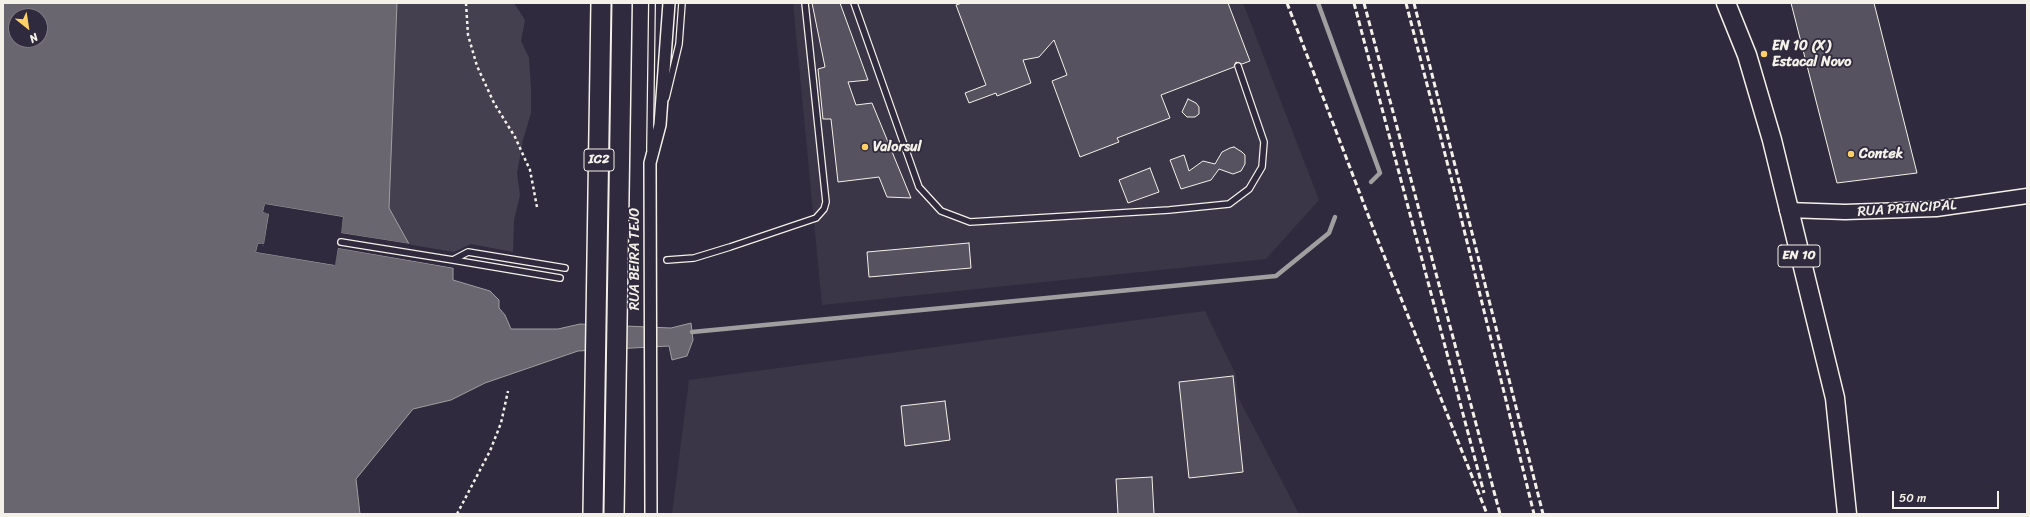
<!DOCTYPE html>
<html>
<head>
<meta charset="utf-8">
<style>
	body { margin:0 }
	#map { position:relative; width:2030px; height:517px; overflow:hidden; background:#2f2a3d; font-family:Sriracha,sans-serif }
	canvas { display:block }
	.frame { position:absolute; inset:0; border:4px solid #f4f1e8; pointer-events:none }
	.north { position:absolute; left:8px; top:8px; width:40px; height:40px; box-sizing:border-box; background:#2f2a3d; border:1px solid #7e7a81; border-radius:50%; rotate:150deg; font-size:11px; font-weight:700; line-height:16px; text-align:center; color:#f4f1e8 }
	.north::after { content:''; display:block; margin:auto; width:14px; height:18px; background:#ffd166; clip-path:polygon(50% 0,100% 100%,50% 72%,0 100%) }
	.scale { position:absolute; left:1892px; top:491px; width:107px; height:18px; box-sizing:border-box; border:2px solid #f4f1e8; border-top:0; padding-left:5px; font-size:12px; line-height:14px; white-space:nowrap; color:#f4f1e8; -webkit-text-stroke:3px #2f2a3d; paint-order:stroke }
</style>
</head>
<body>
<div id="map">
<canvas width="2030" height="517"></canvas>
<div class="frame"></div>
<div class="north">N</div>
<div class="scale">50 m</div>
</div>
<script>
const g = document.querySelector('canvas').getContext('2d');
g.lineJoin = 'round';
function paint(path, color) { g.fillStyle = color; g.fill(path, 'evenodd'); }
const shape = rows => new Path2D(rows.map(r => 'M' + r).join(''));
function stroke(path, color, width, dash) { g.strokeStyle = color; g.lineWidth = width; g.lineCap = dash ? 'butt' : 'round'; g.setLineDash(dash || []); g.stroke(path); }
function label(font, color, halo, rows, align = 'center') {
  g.font = font + ' Sriracha,sans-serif'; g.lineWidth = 3.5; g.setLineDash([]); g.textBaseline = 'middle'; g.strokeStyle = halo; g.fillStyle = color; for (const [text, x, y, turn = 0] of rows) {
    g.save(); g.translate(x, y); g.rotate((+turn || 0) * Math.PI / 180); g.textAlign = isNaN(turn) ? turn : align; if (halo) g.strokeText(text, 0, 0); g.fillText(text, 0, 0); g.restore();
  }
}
const built = shape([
	[793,3,1243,3,1319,200,1266,259,822,305],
	[1205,311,1236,375,1238,397,1299,514,672,514,689,380]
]);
const green = shape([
	[308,3,514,3,525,20,521,41,529,58,531,88,531,113,523,140,517,173,520,195,514,220,513,252,471,244,454,252,340,233,343,217,298,209]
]);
const water = shape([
	[3,3,397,3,389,208,409,244,340,233,343,217,265,204,263,212,269,213,264,245,258,244,256,252,334,265,338,248,453,268,453,280,490,291,499,300,499,308,505,315,511,329,558,329,580,324,671,328,691,323,693,340,687,356,672,360,669,346,578,351,485,383,451,400,413,409,356,479,360,514,3,514,3,3],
	[16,16,40,16,40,40,16,40,16,16]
]);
const pier = shape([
	[265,204,343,217,341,233,411,244,408,246,340,235,338,233,341,218,266,206,265,211,271,213,266,245,259,246,258,251,333,263,336,248,338,246,453,266,455,268,338,248,335,265,256,252,258,244,264,244,269,214,263,212]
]);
const stream = shape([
	[1318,3,1380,173,1371,182],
	[692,332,1276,276,1329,233,1335,217]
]);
const building = shape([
	[812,3,840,3,868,80,848,82,856,105,872,103,911,198,887,197,879,177,838,182,831,119,823,119,818,69,825,67,812,3],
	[962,3,1228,3,1250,61,1242,64,1236,62,1234,67,1161,95,1170,118,1117,138,1119,142,1080,157,1052,81,1067,75,1054,40,1039,57,1023,60,1031,83,997,96,996,93,969,103,965,93,986,85,956,5,962,3],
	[1791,3,1874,3,1917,173,1837,183,1791,3],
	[1188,99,1196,103,1199,107,1199,114,1195,117,1187,117,1182,112,1188,99],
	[1234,147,1242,152,1245,155,1245,164,1241,171,1233,174,1219,169,1211,180,1181,189,1170,160,1184,155,1189,171,1203,161,1215,164,1222,152,1230,148,1234,147],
	[1150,168,1159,192,1128,203,1119,180,1150,168],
	[969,243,971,268,869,277,867,252,969,243],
	[1233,376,1243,472,1189,478,1179,382,1233,376],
	[945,401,950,440,905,446,901,406,945,401],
	[1152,477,1154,514,1118,514,1116,479,1152,477]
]);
const path = shape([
	[466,3,468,35,477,66,494,103,515,137,530,170,537,207],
	[457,514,490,451,501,423,508,391]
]);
const service = shape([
	[854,3,919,187,941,211,970,222,1169,210,1229,204,1249,189,1262,167,1264,142,1238,66],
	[666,98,679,44,682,3],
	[650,149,652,3],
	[341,242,453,260,468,252,565,268],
	[453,260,560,278],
	[667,260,694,258,730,247,816,218,824,209,826,202,805,3]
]);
const minor = shape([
	[651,514,650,163,660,125,669,3]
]);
const tertiary = shape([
	[1787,210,1845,212,1936,209,2027,196]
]);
const primary = shape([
	[1726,3,1747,55,1772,140,1835,398,1847,514]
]);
const trunk = shape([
	[593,514,601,3],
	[614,514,622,3]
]);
const rail = shape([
	[1287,3,1375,233,1487,514],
	[1354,3,1484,493],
	[1364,3,1500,514],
	[1406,3,1454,189,1534,514],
	[1414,3,1543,514]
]);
const markers = [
	[1764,54,4,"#ffd166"],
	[865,147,4,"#ffd166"],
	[1851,154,4,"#ffd166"]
];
const shields = [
	[599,160,30],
	[1799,256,42]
];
const shieldNames = [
	["IC2",599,160],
	["EN 10",1799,256]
];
const poiNames = [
	["EN 10 (X)",1772,46],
	["Estacal Novo",1772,62],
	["Valorsul",873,147],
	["Contek",1859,154]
];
const streetNames = [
	["RUA PRINCIPAL",1907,209,-4],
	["RUA BEIRA TEJO",635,259,-90]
];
paint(built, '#3b3647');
paint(green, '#454050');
paint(water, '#6a6670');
stroke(water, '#a19ea0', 1);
paint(pier, '#2f2a3d');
stroke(stream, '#a19ea0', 4.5);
paint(building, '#56525f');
stroke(building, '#f4f1e8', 1);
stroke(service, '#f4f1e8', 8);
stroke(minor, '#f4f1e8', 14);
stroke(tertiary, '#f4f1e8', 17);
stroke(primary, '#f4f1e8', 21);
stroke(trunk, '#f4f1e8', 22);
stroke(path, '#f4f1e8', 2.5, [3, 3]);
stroke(service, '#2f2a3d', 5.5);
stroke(minor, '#2f2a3d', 11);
stroke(tertiary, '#2f2a3d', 14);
stroke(primary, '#2f2a3d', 18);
stroke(trunk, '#2f2a3d', 19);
stroke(rail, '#f4f1e8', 3, [6, 3]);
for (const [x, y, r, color] of markers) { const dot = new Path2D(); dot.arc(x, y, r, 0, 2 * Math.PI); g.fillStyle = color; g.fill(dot); stroke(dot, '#2f2a3d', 1.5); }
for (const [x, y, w] of shields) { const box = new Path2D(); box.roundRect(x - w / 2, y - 11, w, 22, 3); g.fillStyle = '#2f2a3d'; g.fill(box); stroke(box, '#f4f1e8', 1); }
label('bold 13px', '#f4f1e8', null, shieldNames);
label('bold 14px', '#f4f1e8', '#2f2a3d', poiNames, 'left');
label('14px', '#f4f1e8', '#2f2a3d', streetNames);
</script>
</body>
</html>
